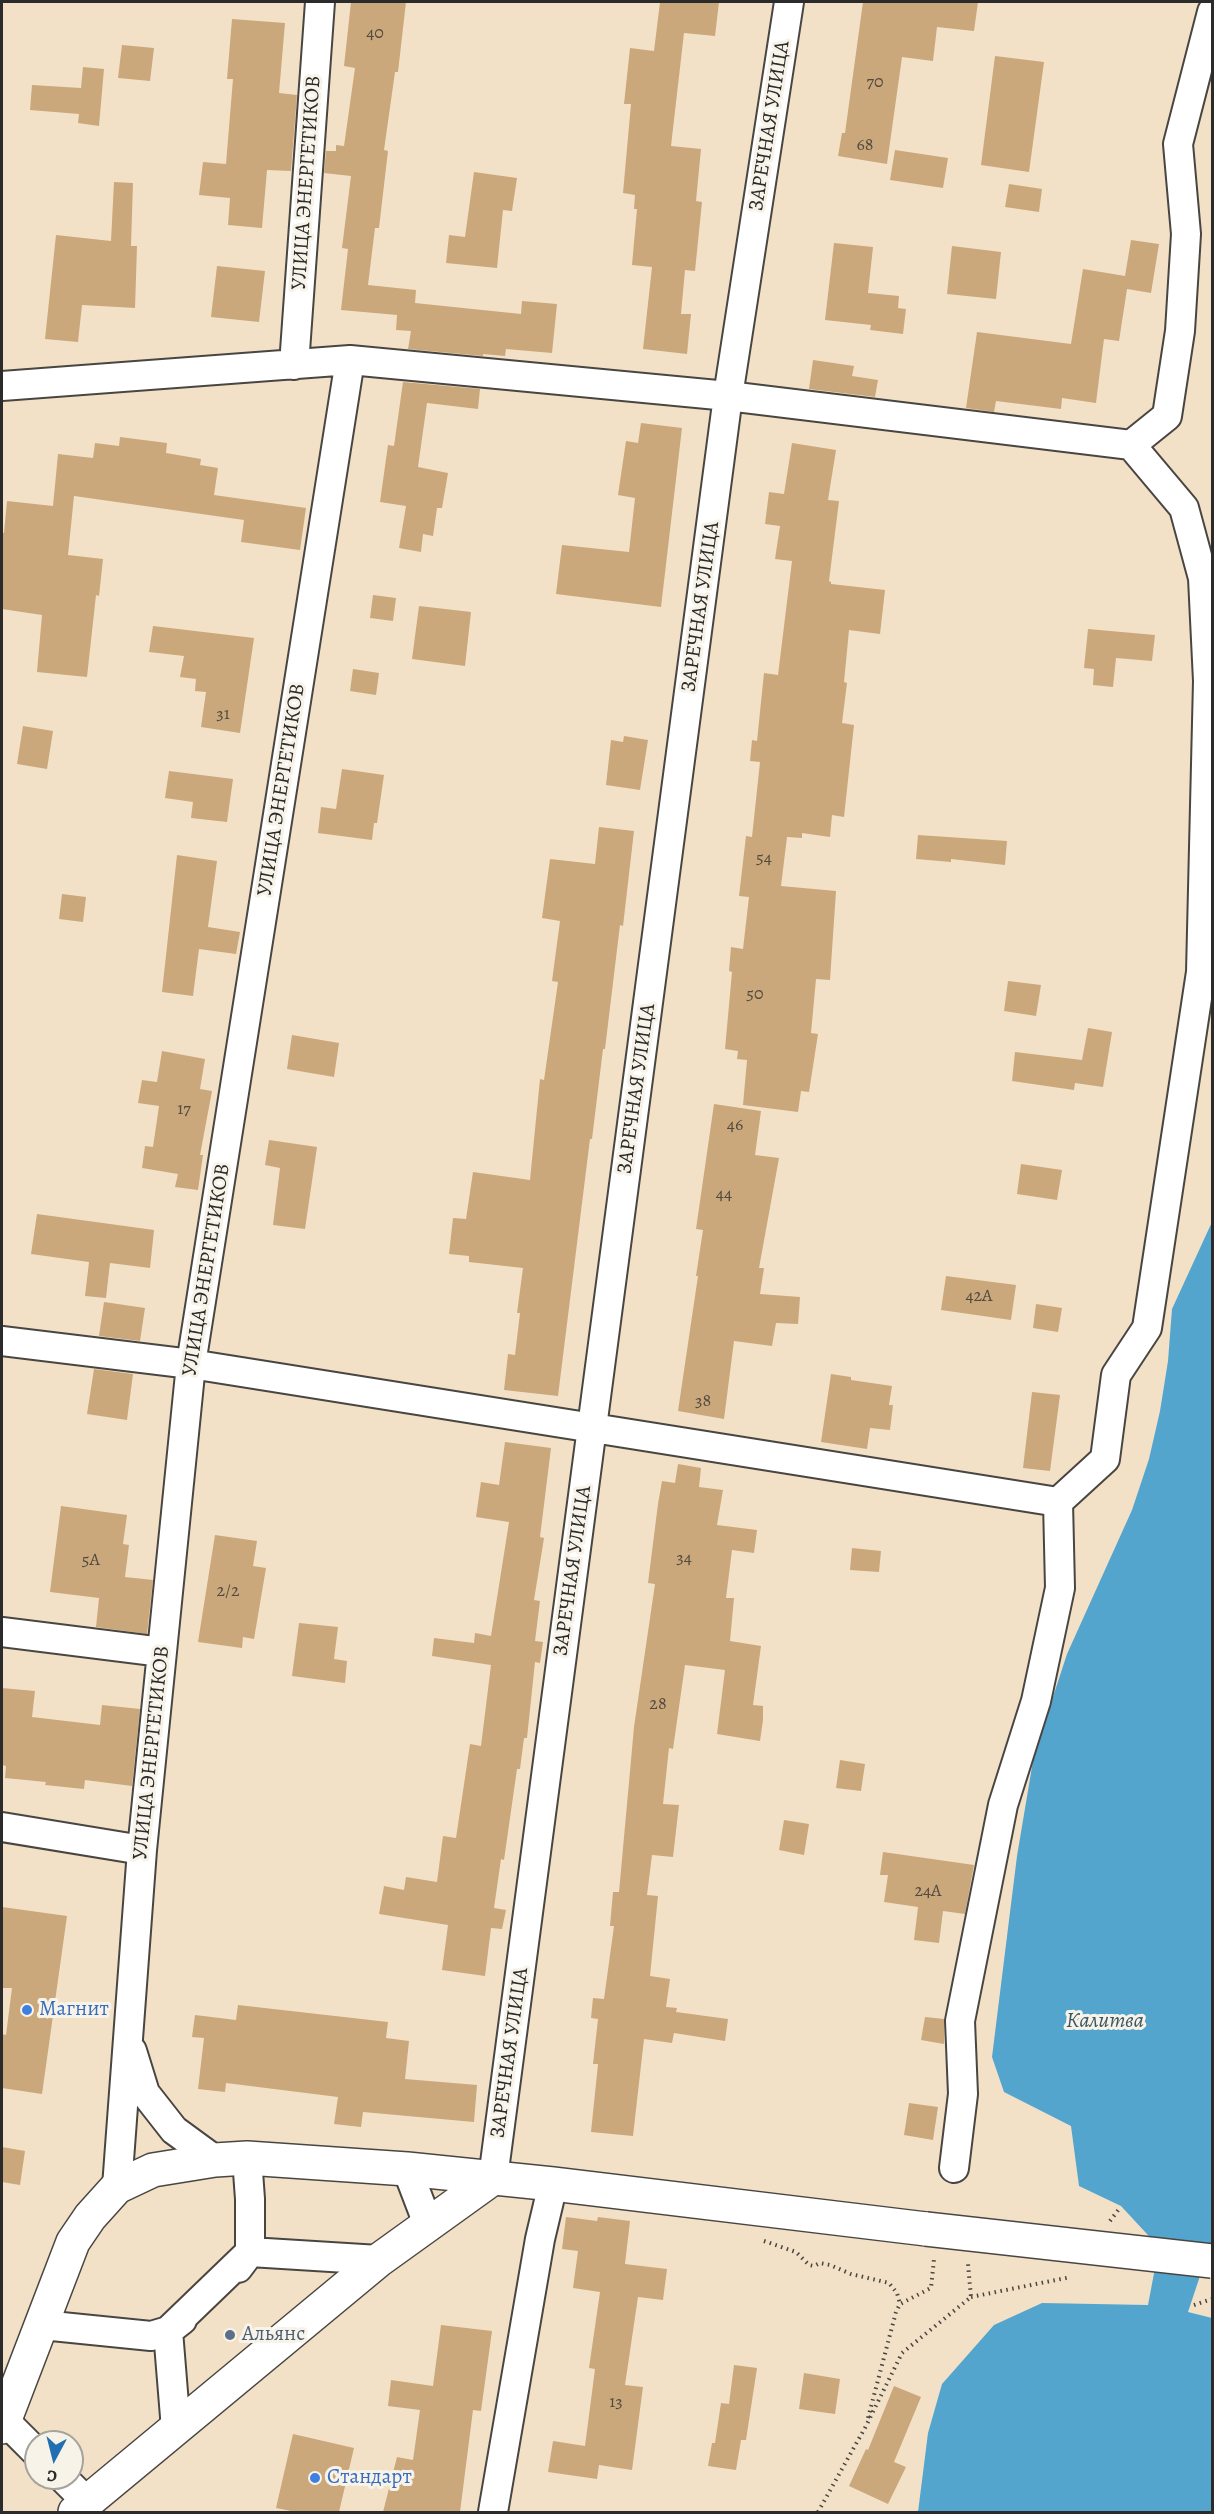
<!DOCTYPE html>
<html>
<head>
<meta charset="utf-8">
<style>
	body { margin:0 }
	#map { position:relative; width:1214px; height:2514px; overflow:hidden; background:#f3e1c7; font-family:Alegreya,serif }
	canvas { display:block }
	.frame { position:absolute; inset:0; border:3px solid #2b2b2b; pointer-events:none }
	.north { position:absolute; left:24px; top:2430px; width:60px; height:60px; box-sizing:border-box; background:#f7f3e8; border:2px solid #a5a39c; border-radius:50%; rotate:187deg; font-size:16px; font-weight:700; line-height:24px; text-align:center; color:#2b2b2b }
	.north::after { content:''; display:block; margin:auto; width:21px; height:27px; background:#1f6fb2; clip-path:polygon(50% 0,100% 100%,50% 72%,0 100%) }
</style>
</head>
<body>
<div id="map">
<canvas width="1214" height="2514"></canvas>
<div class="frame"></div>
<div class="north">С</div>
</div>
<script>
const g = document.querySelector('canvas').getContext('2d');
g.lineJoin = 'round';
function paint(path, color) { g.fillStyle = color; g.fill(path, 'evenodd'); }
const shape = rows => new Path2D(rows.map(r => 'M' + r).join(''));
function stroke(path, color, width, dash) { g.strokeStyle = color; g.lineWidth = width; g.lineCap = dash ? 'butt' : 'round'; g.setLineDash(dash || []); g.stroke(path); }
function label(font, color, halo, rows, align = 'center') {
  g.font = font + ' Alegreya,serif'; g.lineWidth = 6; g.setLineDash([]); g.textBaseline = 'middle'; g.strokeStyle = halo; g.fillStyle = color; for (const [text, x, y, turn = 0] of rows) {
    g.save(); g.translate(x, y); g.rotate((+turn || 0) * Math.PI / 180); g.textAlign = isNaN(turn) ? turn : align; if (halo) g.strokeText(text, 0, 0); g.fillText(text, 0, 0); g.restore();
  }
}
const water = shape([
	[1212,1222,1212,2267,1202,2270,1188,2312,1212,2318,1212,2512,918,2512,928,2433,942,2384,994,2325,1042,2303,1148,2305,1159,2247,1121,2206,1079,2186,1071,2126,1004,2092,992,2057,1017,1856,1034,1755,1067,1654,1132,1510,1149,1459,1160,1411,1168,1361,1172,1309]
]);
const building = shape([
	[351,2,406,2,398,72,395,72,384,150,388,151,379,228,375,228,368,285,416,290,415,303,521,314,522,301,557,304,552,353,506,349,505,356,483,354,483,356,408,349,411,331,396,330,397,315,341,310,348,249,342,248,351,176,324,173,326,151,336,151,336,145,344,146,355,68,344,66],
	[660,2,719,2,715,36,684,33,671,146,701,149,696,201,702,202,695,271,685,270,681,314,691,314,687,354,643,349,652,267,632,265,637,209,634,209,635,195,623,193,631,104,624,104,630,48,654,51],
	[863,2,978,2,974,31,937,27,933,61,902,57,887,164,838,156,842,133,845,133],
	[232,19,285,23,279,93,297,95,291,171,267,170,262,228,228,225,230,198,199,195,203,162,226,164,233,79,227,79],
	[122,45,154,48,150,81,118,78],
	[995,56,1044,62,1029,172,981,165],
	[83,67,104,69,99,126,78,123,79,114,30,110,32,85,81,88],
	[895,150,948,158,943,188,890,180],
	[474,172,517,178,512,211,503,210,497,268,446,263,449,235,465,237],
	[114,182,133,183,131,246,137,246,135,308,82,305,78,342,45,339,56,235,111,241],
	[1009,184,1042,189,1039,212,1005,207],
	[1131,240,1159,244,1151,293,1127,289,1119,341,1104,339,1096,403,1062,398,1061,409,996,401,994,412,966,408,977,332,1071,344,1083,269,1125,276],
	[834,243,873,247,868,293,899,296,898,308,906,309,903,334,870,330,871,325,825,320],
	[952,246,1001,252,996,299,947,294],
	[217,266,265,271,259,322,211,317],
	[813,360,854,366,852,376,878,380,875,397,809,389],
	[403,382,480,389,478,409,427,403,418,467,448,473,442,508,437,508,433,536,423,534,421,552,399,548,406,506,380,502,388,445,394,446],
	[641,423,682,428,661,607,556,594,562,545,629,552,635,498,618,495,626,441,638,443],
	[120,437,167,443,166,453,201,459,200,465,218,468,214,495,306,508,300,550,241,542,244,520,74,496,68,555,103,559,99,596,96,595,87,677,37,672,42,615,2,609,2,533,4,533,7,501,53,506,58,454,93,458,95,443,119,446],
	[792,443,836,450,828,500,839,501,829,581,831,582,831,584,885,590,880,634,849,630,844,682,847,683,842,723,854,725,844,817,832,815,830,837,802,833,802,838,787,837,781,886,836,891,830,980,816,979,811,1033,818,1034,809,1092,801,1091,798,1112,743,1105,747,1060,737,1059,738,1051,725,1049,732,972,729,971,731,947,743,949,749,897,739,896,746,836,752,837,760,762,750,761,752,740,757,741,764,673,778,675,792,561,775,559,780,526,765,524,769,492,784,494],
	[373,595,396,598,393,621,370,618],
	[419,606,471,612,465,666,412,659],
	[153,626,254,638,240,733,201,727,206,692,195,691,196,679,180,677,184,656,149,652],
	[1088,629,1155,635,1152,661,1116,658,1113,687,1093,685,1094,669,1084,668],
	[353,669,379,673,376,695,350,691],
	[23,726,53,731,47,769,17,764],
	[624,736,648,740,640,790,606,785,611,740,623,742],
	[342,769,384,775,377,823,374,823,372,840,318,833,321,807,336,809],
	[169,771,233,779,227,822,191,818,193,802,165,798],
	[599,827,634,831,623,926,620,925,605,1049,603,1049,592,1139,590,1139,558,1396,504,1390,508,1354,515,1355,520,1313,517,1313,523,1268,469,1262,469,1256,449,1254,453,1218,466,1219,473,1172,530,1180,540,1079,544,1080,558,982,552,981,560,921,542,918,550,859,595,864],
	[918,835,1007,841,1005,865,951,859,951,862,916,859],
	[177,855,217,861,208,927,240,932,236,954,199,949,193,996,162,992],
	[62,894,86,897,83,922,59,919],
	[1008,981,1041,985,1036,1016,1004,1011],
	[1088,1028,1112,1032,1103,1087,1075,1083,1074,1090,1012,1081,1015,1052,1082,1060],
	[292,1035,339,1043,334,1077,287,1069],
	[162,1051,205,1059,200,1089,212,1091,200,1155,203,1155,198,1190,175,1187,178,1174,142,1168,145,1146,153,1147,159,1106,138,1103,142,1080,157,1082],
	[714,1104,761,1111,755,1155,779,1158,759,1268,764,1268,760,1294,800,1297,798,1324,776,1323,772,1346,734,1341,724,1419,678,1411,698,1276,696,1276,703,1230,696,1229],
	[269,1140,317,1147,305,1229,273,1225,280,1168,265,1165],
	[1021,1164,1062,1170,1057,1200,1017,1194],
	[37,1214,154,1230,150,1268,110,1263,106,1298,85,1296,89,1262,31,1254],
	[946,1276,1016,1285,1011,1320,941,1310],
	[104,1302,145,1308,140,1341,99,1336],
	[1036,1304,1062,1308,1058,1332,1033,1328],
	[94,1369,133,1374,127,1420,87,1414],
	[831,1374,851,1377,851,1380,892,1386,889,1405,893,1405,890,1430,870,1428,867,1449,821,1442],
	[1032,1392,1060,1395,1050,1471,1023,1468],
	[505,1442,551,1448,540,1537,544,1538,534,1600,540,1601,535,1641,543,1642,540,1663,535,1662,527,1738,524,1738,520,1769,517,1769,504,1860,501,1859,494,1908,506,1910,502,1929,491,1928,485,1976,442,1970,448,1925,379,1914,384,1886,404,1890,406,1877,437,1882,443,1836,456,1838,470,1744,481,1746,491,1665,432,1656,434,1638,474,1643,475,1633,491,1636,509,1522,476,1517,481,1482,499,1485],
	[678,1464,701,1468,699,1487,723,1490,717,1525,757,1530,754,1553,732,1550,726,1598,734,1598,730,1641,761,1646,753,1705,763,1706,763,1720,760,1741,717,1734,725,1670,685,1665,673,1749,669,1748,663,1804,679,1805,673,1857,652,1855,647,1895,658,1896,650,1976,670,1979,666,2007,677,2008,676,2012,728,2019,725,2041,674,2033,672,2043,644,2039,633,2136,591,2132,598,2064,593,2064,598,2019,591,2018,593,1998,604,1999,614,1926,610,1926,613,1892,619,1892,634,1727,655,1584,648,1583,658,1504,662,1481,675,1483],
	[61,1506,127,1515,123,1544,129,1545,125,1577,153,1580,147,1634,96,1627,99,1598,50,1592],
	[215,1535,257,1541,253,1566,266,1568,254,1639,243,1637,242,1648,198,1642],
	[852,1548,881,1551,879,1572,850,1570],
	[299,1623,338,1627,334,1659,347,1661,345,1683,292,1676],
	[2,1688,35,1691,32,1717,100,1725,102,1705,140,1709,132,1786,85,1780,84,1789,45,1785,46,1782,5,1778,6,1766,2,1765],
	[840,1760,865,1764,861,1791,836,1788],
	[784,1820,809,1824,804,1855,779,1850],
	[883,1852,974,1865,965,1914,943,1911,939,1943,914,1940,918,1907,884,1902,888,1875,880,1875],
	[2,1907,67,1916,42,2094,2,2088,2,2034,6,2035,12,1988,2,1988],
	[238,2005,388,2022,386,2038,409,2041,405,2079,477,2085,474,2122,363,2112,361,2127,334,2124,338,2097,226,2083,225,2092,198,2089,204,2038,192,2037,195,2015,236,2020],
	[925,2017,944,2019,944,2044,921,2040],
	[909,2103,938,2107,933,2140,904,2135],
	[2,2147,25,2151,20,2185,2,2182],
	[566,2217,597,2221,598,2217,630,2221,625,2264,667,2269,663,2300,638,2297,625,2385,643,2387,632,2470,599,2465,597,2479,548,2472,553,2441,585,2446,595,2369,589,2368,600,2292,573,2288,578,2251,562,2249],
	[441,2325,492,2331,481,2411,473,2410,460,2512,383,2512,397,2457,413,2460,420,2410,388,2406,391,2380,433,2386],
	[734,2365,757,2368,746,2440,741,2440,736,2470,708,2466,712,2443,715,2443,721,2403,729,2404],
	[804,2373,840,2379,835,2414,799,2409],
	[894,2386,921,2397,894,2462,906,2467,888,2504,849,2486,866,2449,868,2450],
	[293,2434,354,2448,339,2512,296,2512,276,2508]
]);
const path = shape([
	[1110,2221,1119,2209],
	[764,2241,796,2252,809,2265,814,2266,820,2263,830,2265,851,2274,889,2283,897,2293,900,2304],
	[971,2297,1071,2277],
	[1194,2305,1212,2299],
	[868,2418,896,2312,900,2304,931,2288,934,2259],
	[818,2512,866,2426,902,2353,971,2297,968,2264]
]);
const minor = shape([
	[294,365,320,2],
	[2,386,350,360,728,396,1131,445],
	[2,1341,191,1364,1058,1502],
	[2,1632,162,1652],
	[2,1827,142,1850],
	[132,2051,145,2093,174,2130,215,2160],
	[954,2168,963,2094,960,2021,1003,1805,1036,1701,1060,1588,1058,1502,1105,1459,1116,1375,1147,1328,1201,972,1208,681,1203,578,1184,508,1131,445,1167,416,1180,331,1186,234,1178,144,1212,12],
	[407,2169,428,2224],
	[493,2178,728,396,789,2],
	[117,2187,142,1850,191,1364,350,360],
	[238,2268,250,2252,250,2199,247,2158],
	[42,2325,151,2336,168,2331,182,2320],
	[4,2420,36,2452],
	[176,2429,168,2331,250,2252,379,2260],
	[63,2478,88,2503],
	[493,2512,540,2239,553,2184]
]);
const major = shape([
	[2,2427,73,2242,90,2217,117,2187,153,2170,215,2160,247,2158,407,2169,553,2184,926,2229],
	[75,2512,379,2260,493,2178]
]);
const majorBridge = shape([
	[926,2229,1212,2261]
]);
const markers = [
	[27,2010,6,"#3f7fe0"],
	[230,2335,6,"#5c6f8a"],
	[315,2478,6,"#3f7fe0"]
];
const numberNames = [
	["40",375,34],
	["70",875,83],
	["68",865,146],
	["31",223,715],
	["54",764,859],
	["50",755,995],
	["17",184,1110],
	["46",735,1126],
	["44",724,1195],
	["42А",979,1297],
	["38",703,1402],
	["34",684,1559],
	["5А",91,1561],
	["2/2",228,1592],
	["28",658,1705],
	["24А",928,1892],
	["13",616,2403]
];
const streetNames = [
	["ЗАРЕЧНАЯ УЛИЦА",770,126,-81],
	["УЛИЦА ЭНЕРГЕТИКОВ",307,183,-86],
	["ЗАРЕЧНАЯ УЛИЦА",701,607,-82],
	["УЛИЦА ЭНЕРГЕТИКОВ",282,790,-81],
	["ЗАРЕЧНАЯ УЛИЦА",637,1089,-82],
	["УЛИЦА ЭНЕРГЕТИКОВ",207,1270,-81],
	["ЗАРЕЧНАЯ УЛИЦА",573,1571,-82],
	["УЛИЦА ЭНЕРГЕТИКОВ",152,1753,-84],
	["ЗАРЕЧНАЯ УЛИЦА",510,2053,-82]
];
const shopNames = [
	["Магнит",39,2010],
	["Стандарт",327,2478]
];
const serviceNames = [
	["Альянс",242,2335]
];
const waterNames = [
	["Калитва",1105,2022]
];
paint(water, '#53a5ce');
paint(building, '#caa87b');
stroke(minor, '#494642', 32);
stroke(major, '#494642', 36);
stroke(path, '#494642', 4, [1.5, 4.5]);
stroke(minor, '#fff', 28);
stroke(major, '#fff', 33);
stroke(majorBridge, '#494642', 36, []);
stroke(majorBridge, '#fff', 33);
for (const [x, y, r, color] of markers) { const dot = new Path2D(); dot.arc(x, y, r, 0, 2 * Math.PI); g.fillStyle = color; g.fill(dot); stroke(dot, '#f7f3e8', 2); }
label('18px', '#534a3f', null, numberNames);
label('21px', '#2b2b2b', '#f7f3e8', streetNames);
label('21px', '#366cbe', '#f7f3e8', shopNames, 'left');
label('21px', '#4e5e75', '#f7f3e8', serviceNames, 'left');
label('italic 22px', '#395664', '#f7f3e8', waterNames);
</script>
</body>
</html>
